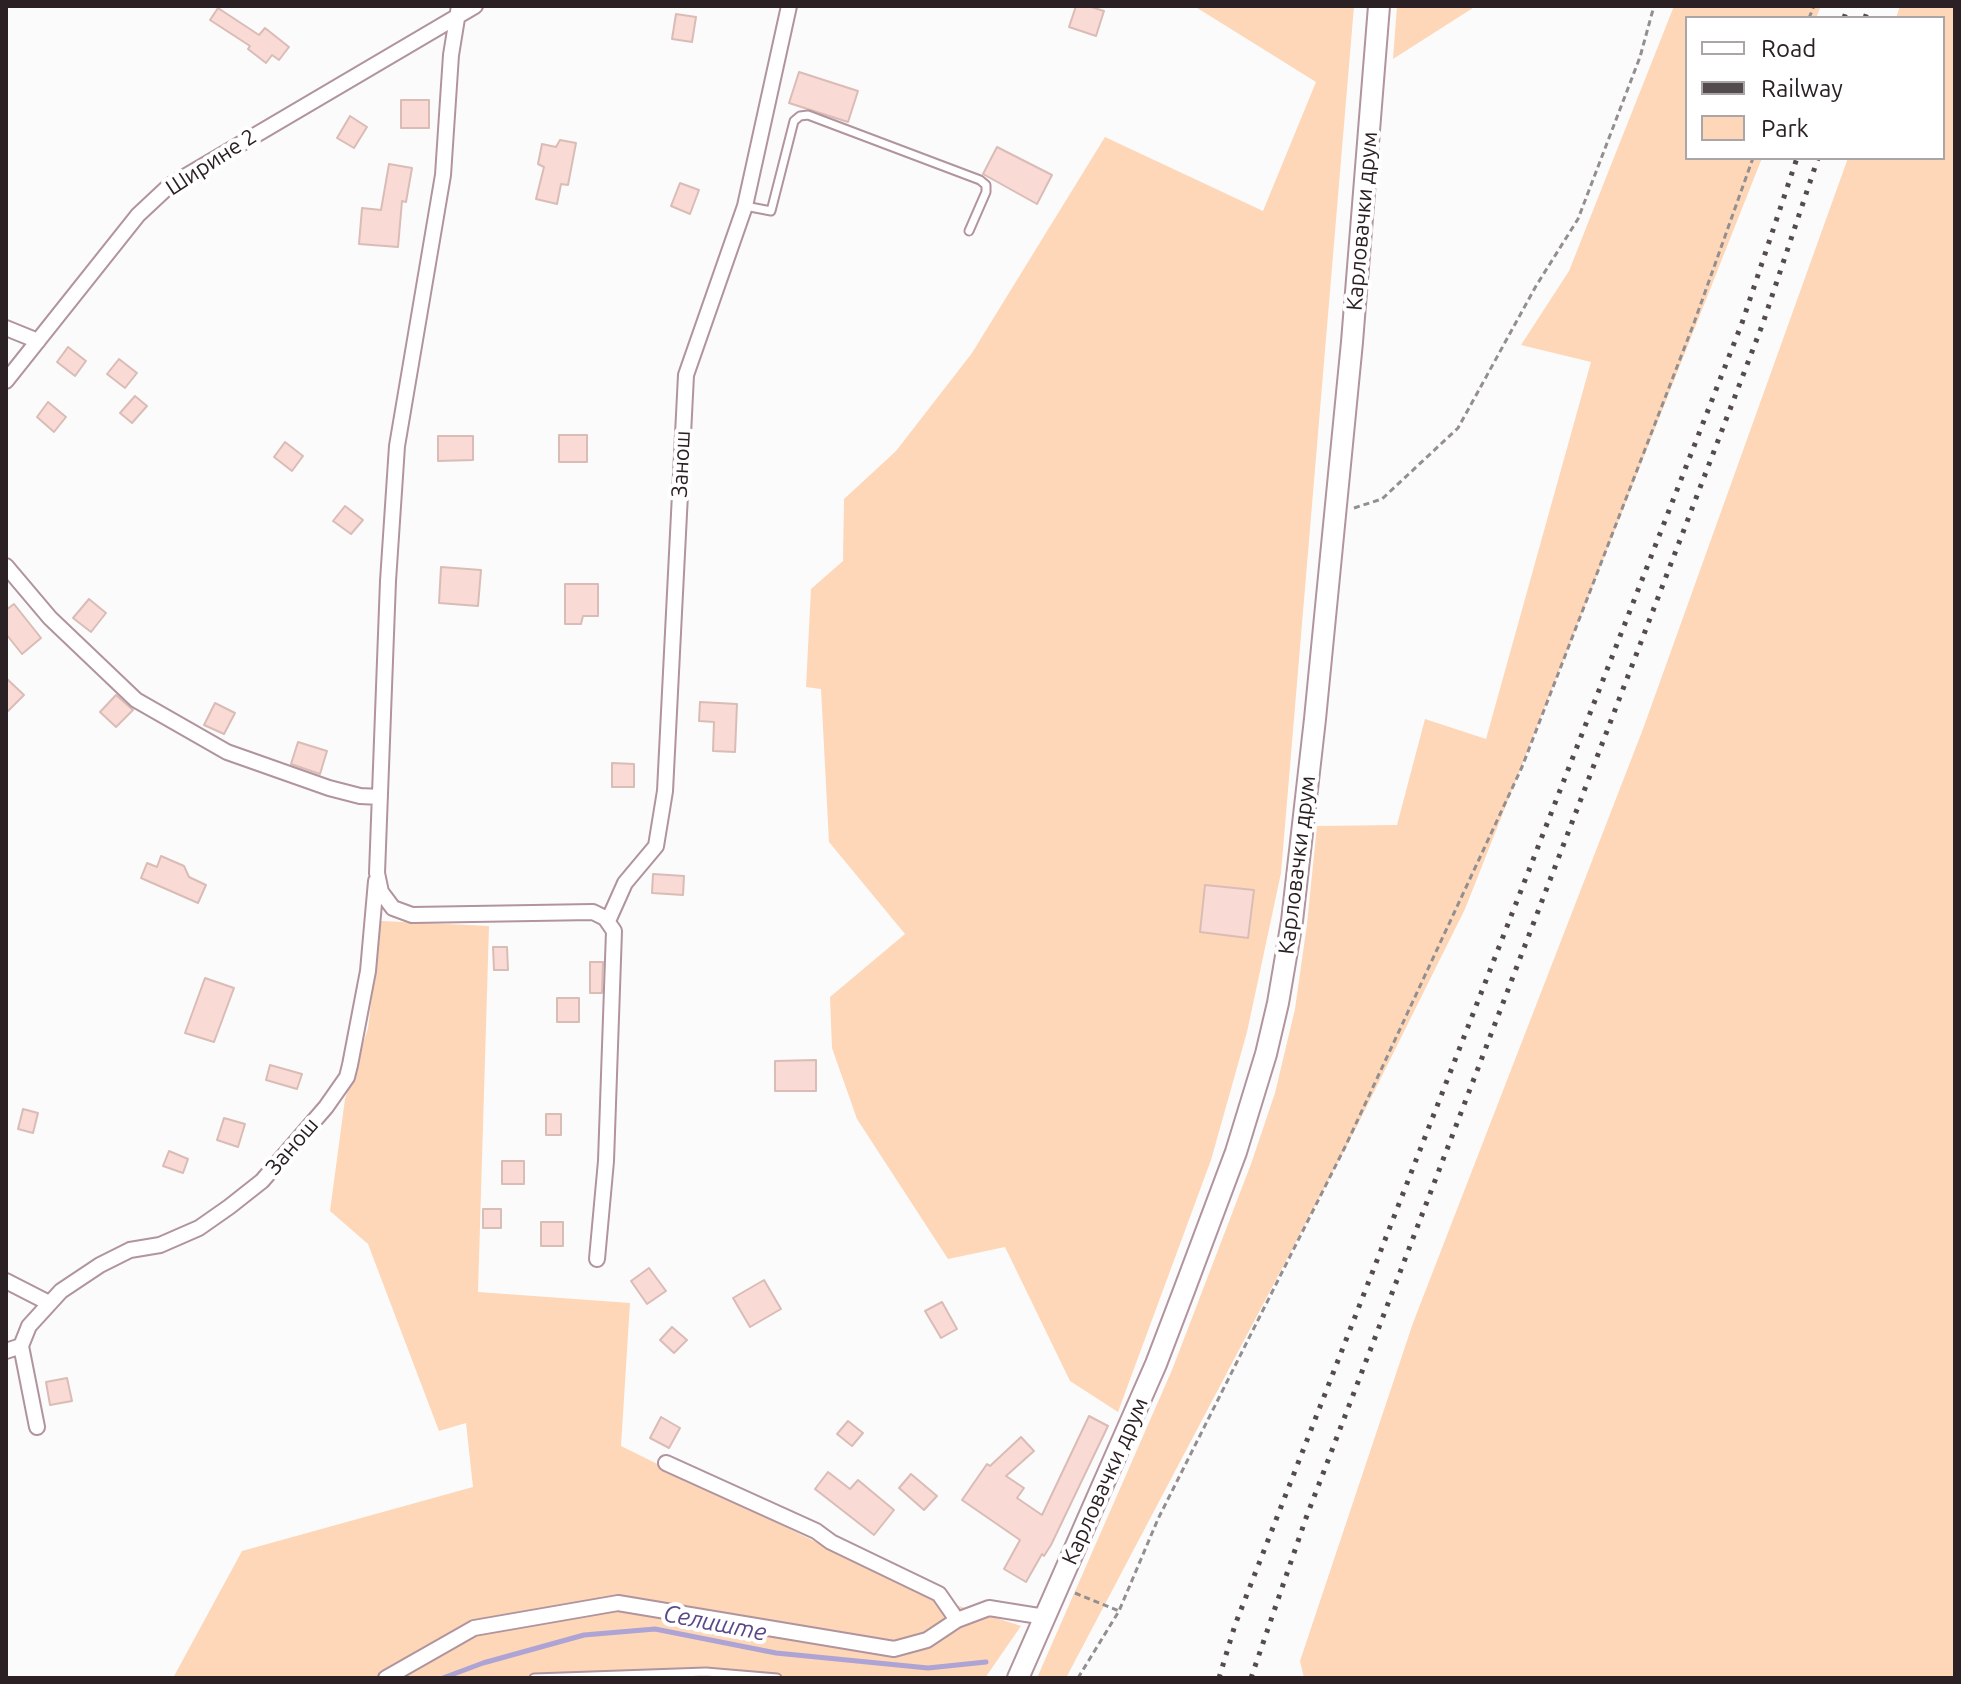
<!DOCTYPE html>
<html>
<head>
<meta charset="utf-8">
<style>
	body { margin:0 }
	#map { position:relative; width:1961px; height:1684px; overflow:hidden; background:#fbfbfb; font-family:Ubuntu,sans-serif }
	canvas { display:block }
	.frame { position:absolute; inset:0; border:8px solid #2b2024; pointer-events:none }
	.legend { position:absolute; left:1685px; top:16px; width:260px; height:144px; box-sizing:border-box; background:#fff; border:2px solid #aaa6a7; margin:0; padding:10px 14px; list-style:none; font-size:24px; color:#2b2024 }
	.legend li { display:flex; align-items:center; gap:16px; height:40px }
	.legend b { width:40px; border:2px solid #aaa6a7 }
</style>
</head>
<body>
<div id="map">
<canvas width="1961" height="1684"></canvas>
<div class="frame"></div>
<ul class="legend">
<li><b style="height:10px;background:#fff"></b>Road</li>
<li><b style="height:10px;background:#544b4e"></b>Railway</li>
<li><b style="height:22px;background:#fdd7b7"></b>Park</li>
</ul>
</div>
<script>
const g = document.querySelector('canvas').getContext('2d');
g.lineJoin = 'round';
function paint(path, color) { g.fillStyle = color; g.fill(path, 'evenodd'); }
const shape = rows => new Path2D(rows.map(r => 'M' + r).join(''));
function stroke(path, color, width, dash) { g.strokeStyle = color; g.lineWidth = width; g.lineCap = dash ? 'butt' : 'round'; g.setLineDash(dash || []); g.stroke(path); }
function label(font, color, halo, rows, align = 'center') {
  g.font = font + ' Ubuntu,sans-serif'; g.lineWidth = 8; g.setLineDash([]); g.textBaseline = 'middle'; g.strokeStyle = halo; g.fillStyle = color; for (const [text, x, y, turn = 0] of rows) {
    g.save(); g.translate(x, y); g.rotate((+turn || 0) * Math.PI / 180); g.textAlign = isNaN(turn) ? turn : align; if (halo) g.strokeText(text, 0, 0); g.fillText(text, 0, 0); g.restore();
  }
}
const green = shape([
	[1194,6,1354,6,1281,873,1247,1032,1211,1160,1118,1412,1070,1381,1005,1247,948,1259,857,1119,832,1048,830,997,905,934,829,842,821,689,806,687,811,589,843,561,844,499,896,451,972,353,1105,137,1263,211,1316,82],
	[1397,6,1476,6,1393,59],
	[1674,6,1821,6,1816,18,1687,18,1687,158,1762,158,1465,909,1356,1128,1066,1678,1037,1678,1172,1370,1251,1164,1275,1093,1295,1009,1307,924,1317,826,1397,825,1425,719,1486,739,1591,362,1521,345,1569,271],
	[1900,6,1955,6,1955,1678,1304,1678,1300,1661,1413,1323,1643,729,1848,158,1943,158,1943,18,1896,18],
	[381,921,489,926,478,1292,630,1303,621,1446,883,1575,956,1605,1021,1626,985,1678,173,1678,242,1551,473,1487,466,1423,439,1431,368,1244,330,1211,345,1099,368,1028]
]);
const stream = shape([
	[443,1678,483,1663,584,1635,655,1629,776,1653,928,1668,986,1662]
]);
const building = shape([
	[1076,6,1088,6,1104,11,1096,36,1069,27,1076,6],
	[218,8,259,35,265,28,289,47,279,60,272,55,266,63,248,49,250,46,210,20,218,8],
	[676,14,696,17,692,42,672,39,676,14],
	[799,72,858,91,848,122,789,103,799,72],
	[401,100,429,100,429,128,401,128,401,100],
	[350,116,367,127,354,148,337,138,350,116],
	[560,140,576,143,568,185,561,184,557,204,536,199,544,167,538,164,542,144,556,147,560,140],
	[997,147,1052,175,1037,204,983,174,997,147],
	[389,164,412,168,406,202,402,201,398,247,359,244,362,208,381,210,389,164],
	[680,183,699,190,690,214,671,206,680,183],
	[68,347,86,361,75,376,57,362,68,347],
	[119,359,137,373,125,388,107,374,119,359],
	[135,396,147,406,132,423,120,413,135,396],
	[48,402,66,417,54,432,37,417,48,402],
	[559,435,587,435,587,462,559,462,559,435],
	[438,436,473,436,473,460,438,461,438,436],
	[285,442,303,456,292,471,274,457,285,442],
	[345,506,363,520,351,534,333,521,345,506],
	[441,567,481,570,478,606,439,603,441,567],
	[565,584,598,584,598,616,583,616,581,624,565,624,565,584],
	[89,599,106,613,91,632,73,618,89,599],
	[14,604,41,638,22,654,6,634,6,610,14,604],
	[6,678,24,695,6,713,6,678],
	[116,695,133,710,116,727,100,712,116,695],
	[700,702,737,704,735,752,713,751,714,722,699,721,700,702],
	[215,703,235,713,224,734,204,725,215,703],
	[298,742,327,751,320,774,291,764,298,742],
	[612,763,634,764,634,787,612,787,612,763],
	[161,856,184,866,189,877,206,885,198,903,141,878,147,863,157,867,161,856],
	[653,874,684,876,683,895,652,893,653,874],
	[1205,885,1254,890,1248,938,1200,932,1205,885],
	[493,947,507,947,508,970,494,970,493,947],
	[590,962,603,962,602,993,590,993,590,962],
	[205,978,234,988,214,1042,185,1033,205,978],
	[557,998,579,998,579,1022,557,1022,557,998],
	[816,1060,816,1091,775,1091,775,1061,816,1060],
	[270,1065,302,1074,297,1089,266,1080,270,1065],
	[23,1109,38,1113,33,1133,18,1129,23,1109],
	[546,1114,561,1114,561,1135,546,1135,546,1114],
	[224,1118,245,1124,238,1147,217,1140,224,1118],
	[169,1151,188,1159,183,1173,163,1166,169,1151],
	[502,1161,524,1161,524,1184,502,1184,502,1161],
	[483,1209,501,1209,501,1228,483,1228,483,1209],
	[541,1222,563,1222,563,1246,541,1246,541,1222],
	[649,1268,666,1291,647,1304,631,1281,649,1268],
	[764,1280,781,1309,750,1327,733,1298,764,1280],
	[942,1302,957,1329,941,1338,925,1311,942,1302],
	[672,1327,687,1340,674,1353,660,1340,672,1327],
	[67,1378,72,1401,50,1405,46,1382,67,1378],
	[1089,1416,1108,1426,1051,1545,1044,1556,1042,1554,1026,1582,1004,1569,1020,1540,962,1500,987,1464,990,1466,1021,1437,1034,1451,1006,1476,1024,1488,1017,1498,1042,1515,1089,1416],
	[661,1417,680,1428,669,1448,650,1438,661,1417],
	[848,1421,863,1433,852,1446,837,1434,848,1421],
	[828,1472,850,1489,858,1480,894,1510,874,1535,815,1489,828,1472],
	[911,1474,937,1496,924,1510,899,1488,911,1474]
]);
const path = shape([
	[1809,18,1814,6],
	[1354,508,1382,499,1458,428,1536,286,1578,219,1640,57,1654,6],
	[1075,1593,1119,1611],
	[1078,1678,1119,1611,1158,1519,1346,1145,1522,767,1694,323,1753,158]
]);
const service = shape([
	[745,206,771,211,794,121,800,116,808,115,980,180,986,185,986,192,969,231],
	[534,1678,706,1672,777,1678]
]);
const minor = shape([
	[459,6,451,55,443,175,397,446,388,581,377,873,381,892,393,908,412,915,593,912,605,918,614,931,606,1161,597,1259],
	[6,328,38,341],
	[6,381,138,215,169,186,475,6],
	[6,566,50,618,136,700,227,752,329,788,360,796,380,797],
	[608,921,625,883,656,846,665,791,686,375,745,206,789,6],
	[6,1281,49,1303],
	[21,1346,37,1427],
	[6,1351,21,1346,29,1326,61,1291,100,1265,130,1250,160,1245,199,1228,229,1207,262,1181,326,1107,347,1077,350,1065,368,971,376,881],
	[666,1463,816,1531,831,1542,939,1594,957,1620],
	[386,1678,474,1628,618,1603,894,1649,927,1640,957,1620,989,1608,1045,1617]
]);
const secondary = shape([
	[1018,1678,1156,1364,1185,1288,1236,1152,1266,1054,1278,1003,1292,921,1315,719,1352,342,1379,6]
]);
const rail = shape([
	[1844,18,1848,6],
	[1865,18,1869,6],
	[1219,1678,1235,1625,1742,323,1797,158],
	[1251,1678,1306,1518,1763,323,1818,158]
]);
const streetNames = [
	["Ширине 2",211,162,-33],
	["Карловачки друм",1362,221,-85],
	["Занош",681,464,-87],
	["Карловачки друм",1297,865,-83],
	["Занош",292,1146,-49],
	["Карловачки друм",1105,1481,-66]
];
const waterNames = [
	["Селиште",715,1623,11]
];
paint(green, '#fdd7b7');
stroke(stream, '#ada3d4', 5);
paint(building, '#fadad4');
stroke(building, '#dabcb6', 2);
stroke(service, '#b1949d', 11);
stroke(minor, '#b1949d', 18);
stroke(secondary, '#b1949d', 24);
stroke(path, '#938e90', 3, [6, 4]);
stroke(service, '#fff', 7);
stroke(minor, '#fff', 14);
stroke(secondary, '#fff', 20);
stroke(rail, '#544b4e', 5, [4, 8]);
label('22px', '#2b2024', '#fff', streetNames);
label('italic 24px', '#5a4988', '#fff', waterNames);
</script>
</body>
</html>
